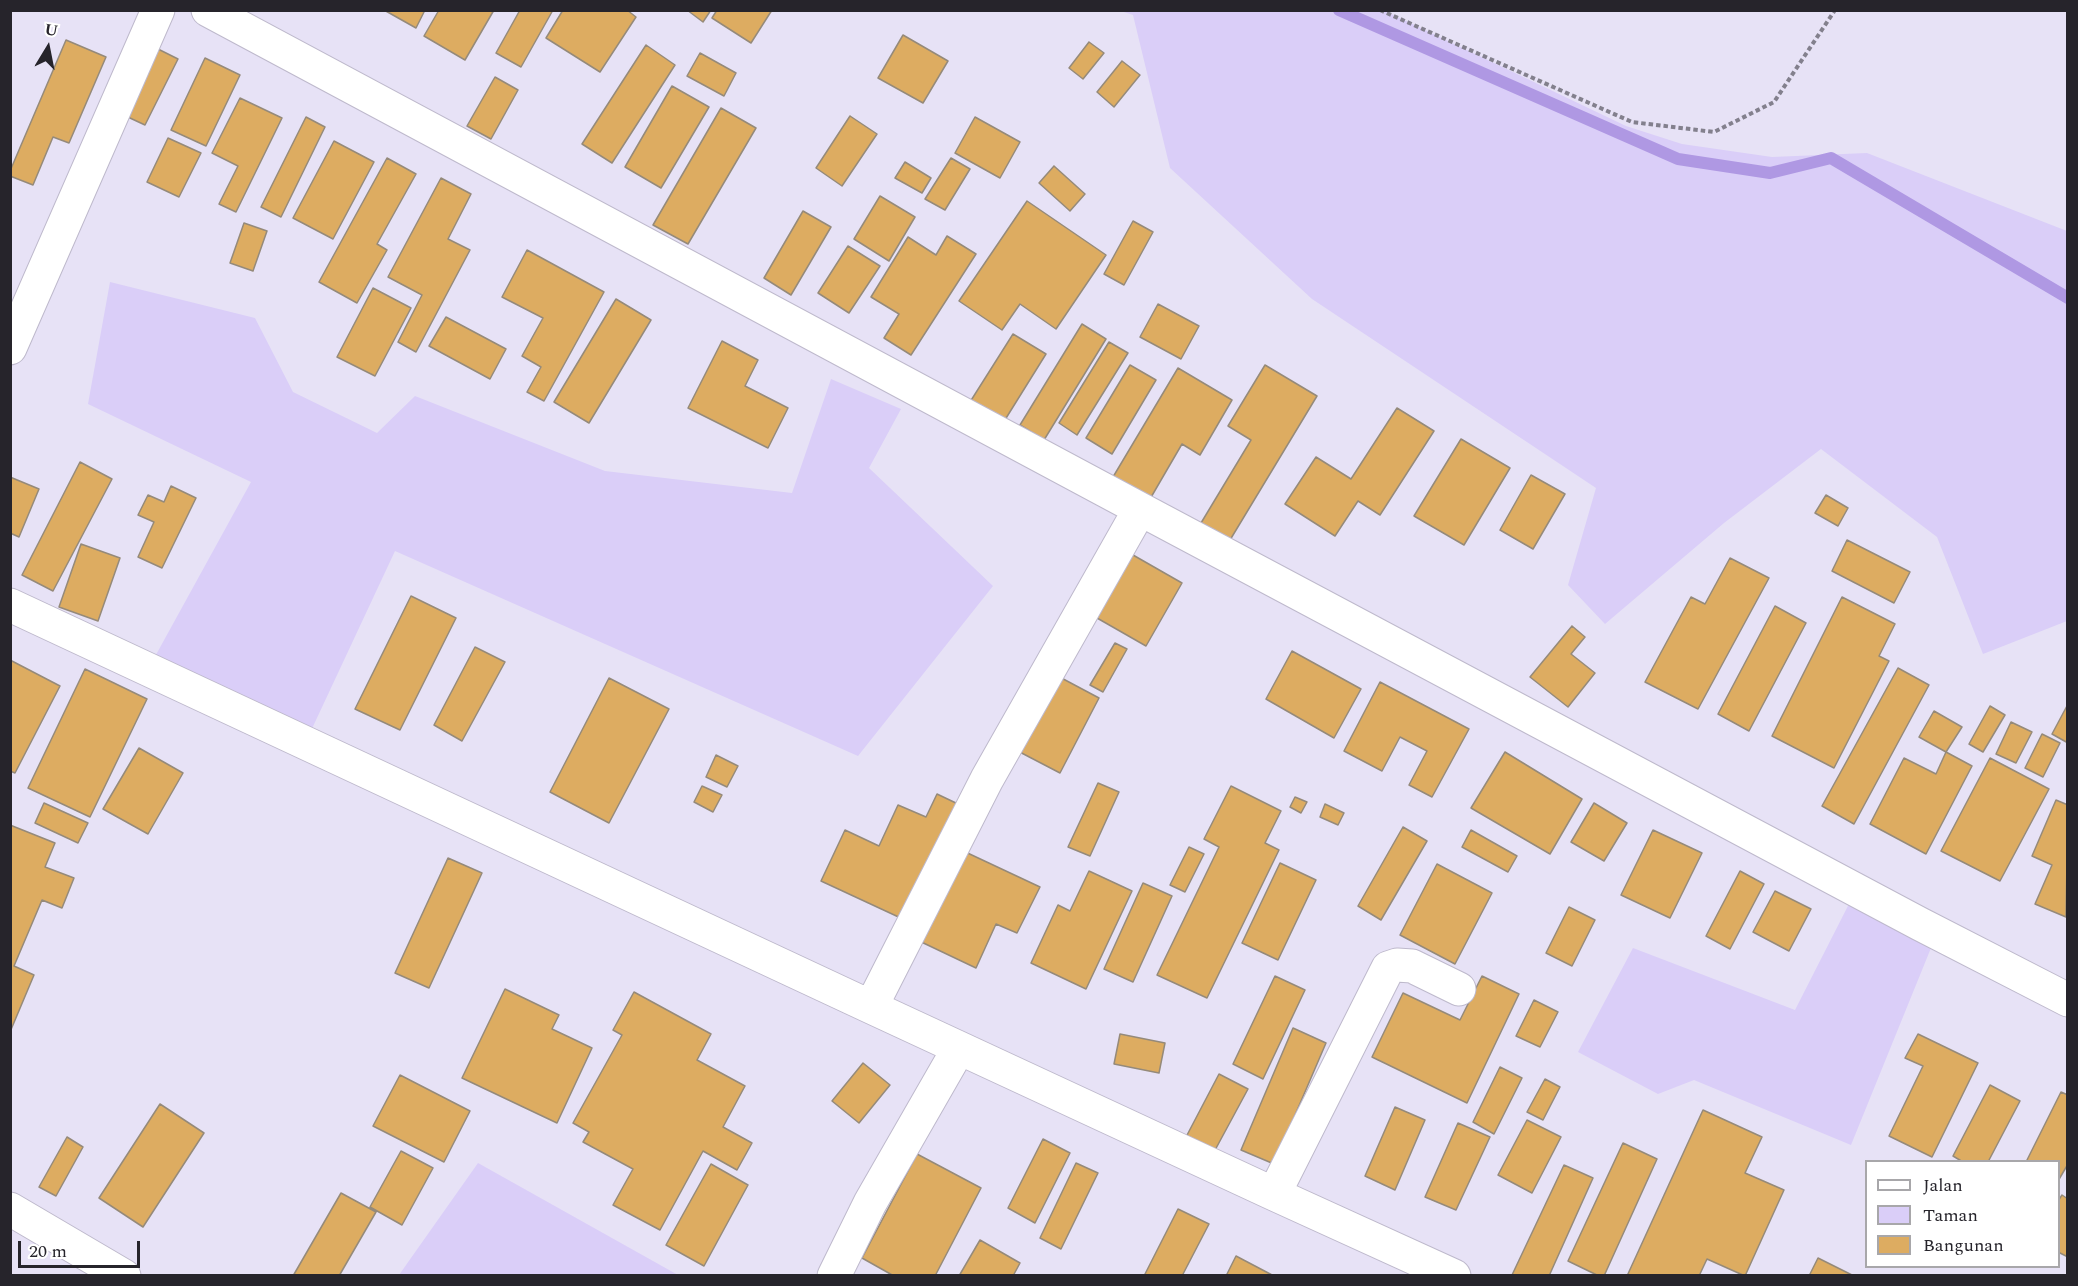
<!DOCTYPE html>
<html>
<head>
<meta charset="utf-8">
<style>
	body { margin:0 }
	#map { position:relative; width:2078px; height:1286px; overflow:hidden; background:#e7e2f6; font-family:Spectral,serif }
	canvas { display:block }
	.frame { position:absolute; inset:0; border:12px solid #26242b; pointer-events:none }
	.legend { position:absolute; left:1865px; top:1160px; width:195px; height:108px; box-sizing:border-box; background:#fff; border:2px solid #a8a7aa; margin:0; padding:8px 10px; list-style:none; font-size:18px; color:#26242b }
	.legend li { display:flex; align-items:center; gap:12px; height:30px }
	.legend b { width:30px; border:2px solid #a8a7aa }
	.north { position:absolute; left:18px; top:18px; width:60px; height:60px; -webkit-text-stroke:4px #fff; paint-order:stroke; rotate:10deg; font-size:16px; font-weight:700; line-height:24px; text-align:center; color:#26242b }
	.north::after { content:''; display:block; margin:auto; width:21px; height:27px; background:#26242b; clip-path:polygon(50% 0,100% 100%,50% 72%,0 100%) }
	.scale { position:absolute; left:18px; top:1241px; width:122px; height:27px; box-sizing:border-box; border:3px solid #26242b; border-top:0; padding-left:8px; font-size:18px; line-height:21px; white-space:nowrap; color:#26242b; -webkit-text-stroke:4px #fff; paint-order:stroke }
</style>
</head>
<body>
<div id="map">
<canvas width="2078" height="1286"></canvas>
<div class="frame"></div>
<ul class="legend">
<li><b style="height:8px;background:#fff"></b>Jalan</li>
<li><b style="height:16px;background:#dacef8"></b>Taman</li>
<li><b style="height:16px;background:#ddac61"></b>Bangunan</li>
</ul>
<div class="north">U</div>
<div class="scale">20 m</div>
</div>
<script>
const g = document.querySelector('canvas').getContext('2d');
g.lineJoin = 'round';
function paint(path, color) { g.fillStyle = color; g.fill(path, 'evenodd'); }
const shape = rows => new Path2D(rows.map(r => 'M' + r).join(''));
function stroke(path, color, width, dash) { g.strokeStyle = color; g.lineWidth = width; g.lineCap = dash ? 'butt' : 'round'; g.setLineDash(dash || []); g.stroke(path); }
const green = shape([
	[1121,11,1385,11,1626,126,1682,144,1772,157,1867,153,2067,231,2067,621,1983,654,1937,537,1821,449,1724,523,1605,624,1568,585,1596,488,1312,299,1170,168,1133,15],
	[110,282,255,318,293,392,377,433,415,396,605,471,792,493,831,379,901,409,869,468,993,586,858,756,395,551,309,735,152,662,251,482,88,404],
	[1851,900,1933,943,1851,1145,1694,1080,1658,1094,1578,1052,1633,948,1795,1010],
	[478,1163,678,1275,399,1275]
]);
const stream = shape([
	[1339,10,1678,159,1770,173,1831,158,2068,298]
]);
const building = shape([
	[384,10,425,10,416,28,384,10],
	[439,10,494,10,465,60,424,36,439,10],
	[520,10,553,10,521,67,496,53,520,10],
	[563,10,627,10,636,17,600,72,546,38,563,10],
	[687,10,711,10,703,22,687,10],
	[717,10,772,10,751,43,712,18,717,10],
	[903,35,948,61,923,103,878,78,903,35],
	[66,40,106,57,69,143,53,137,33,185,10,176,10,171,66,40],
	[1089,42,1104,53,1083,79,1069,68,1089,42],
	[150,45,178,59,145,125,117,112,150,45],
	[646,45,675,65,612,163,582,144,646,45],
	[700,53,736,73,724,96,687,76,700,53],
	[205,58,240,75,206,146,171,130,205,58],
	[1122,61,1140,75,1114,107,1097,92,1122,61],
	[495,77,518,90,491,139,467,126,495,77],
	[672,86,709,107,661,188,625,167,672,86],
	[240,98,282,118,236,212,219,204,238,166,212,153,240,98],
	[721,108,756,128,688,244,653,225,721,108],
	[850,116,877,134,842,186,816,168,850,116],
	[306,117,325,127,281,217,261,207,306,117],
	[975,117,1020,142,1000,178,955,153,975,117],
	[168,138,201,153,179,197,147,182,168,138],
	[334,141,374,162,333,239,293,218,334,141],
	[387,158,416,174,377,244,387,250,357,303,319,282,387,158],
	[951,158,970,169,945,210,925,199,951,158],
	[905,162,931,178,922,193,895,178,905,162],
	[1054,166,1085,194,1070,211,1039,183,1054,166],
	[441,178,471,194,448,239,470,250,416,352,398,342,422,295,388,277,441,178],
	[880,196,915,217,889,261,854,239,880,196],
	[1027,201,1106,255,1056,329,1020,304,1002,330,959,301,1027,201],
	[803,211,831,227,791,295,764,278,803,211],
	[1133,221,1153,232,1124,285,1104,274,1133,221],
	[244,223,267,231,253,271,230,263,244,223],
	[947,236,976,254,911,355,884,338,899,314,871,297,908,237,936,255,947,236],
	[848,246,880,266,849,313,818,293,848,246],
	[527,250,604,292,544,401,527,392,541,367,522,356,543,318,502,297,527,250],
	[373,288,411,308,375,376,337,357,373,288],
	[616,299,651,320,589,423,554,402,616,299],
	[1158,304,1199,326,1181,359,1140,337,1158,304],
	[446,317,506,349,490,379,429,346,446,317],
	[1082,324,1106,339,1044,440,1020,425,1082,324],
	[1013,334,1046,354,1003,423,970,402,1013,334],
	[722,341,758,360,745,386,788,408,768,448,688,408,722,341],
	[1109,342,1128,353,1077,435,1059,423,1109,342],
	[1130,365,1156,380,1112,454,1086,438,1130,365],
	[1265,365,1317,396,1230,540,1201,523,1251,440,1228,426,1265,365],
	[1178,368,1232,400,1200,455,1182,444,1150,499,1113,477,1178,368],
	[1397,408,1434,431,1380,515,1358,501,1335,536,1285,504,1316,457,1351,479,1397,408],
	[1461,439,1510,468,1464,545,1414,516,1461,439],
	[80,462,112,479,53,591,22,575,80,462],
	[1531,475,1565,494,1533,549,1500,530,1531,475],
	[10,477,39,489,19,537,10,533,10,477],
	[171,486,196,498,162,568,138,557,154,522,138,515,148,495,164,502,171,486],
	[1826,495,1848,508,1838,526,1815,513,1826,495],
	[1847,540,1910,572,1894,603,1832,571,1847,540],
	[81,544,120,558,98,621,59,607,81,544],
	[1126,551,1182,583,1146,646,1090,614,1126,551],
	[1730,558,1769,578,1698,709,1645,682,1691,597,1705,604,1730,558],
	[411,596,456,618,400,730,355,709,411,596],
	[1842,597,1895,624,1879,656,1889,661,1834,768,1772,736,1842,597],
	[1775,606,1806,623,1749,731,1718,714,1775,606],
	[1572,626,1585,637,1571,654,1595,673,1568,707,1530,677,1572,626],
	[1115,643,1127,649,1103,692,1090,685,1115,643],
	[475,647,505,662,462,741,434,725,475,647],
	[1292,651,1361,689,1334,738,1266,699,1292,651],
	[10,660,60,686,15,773,10,771,10,660],
	[1898,668,1929,685,1854,824,1822,806,1898,668],
	[85,669,147,699,90,817,28,788,85,669],
	[1052,673,1099,698,1060,773,1012,748,1052,673],
	[609,678,669,709,609,823,550,792,609,678],
	[1380,682,1469,729,1432,797,1409,785,1427,751,1400,737,1382,771,1344,751,1380,682],
	[2068,704,2068,743,2052,734,2068,704],
	[1990,706,2005,715,1983,752,1969,744,1990,706],
	[1934,711,1962,727,1946,752,1919,737,1934,711],
	[2011,722,2032,732,2016,763,1996,754,2011,722],
	[2042,734,2060,743,2043,777,2025,768,2042,734],
	[139,748,183,773,148,834,103,809,139,748],
	[1505,752,1582,799,1550,854,1471,808,1505,752],
	[1946,752,1972,766,1926,854,1870,824,1904,758,1936,774,1946,752],
	[716,755,738,766,727,787,706,777,716,755],
	[1990,758,2049,789,2000,881,1941,851,1990,758],
	[1098,783,1119,792,1090,856,1068,847,1098,783],
	[702,786,722,795,713,812,694,802,702,786],
	[1231,786,1281,811,1265,843,1279,850,1207,998,1157,975,1219,847,1204,839,1231,786],
	[937,794,958,804,905,920,821,881,845,830,879,846,898,805,926,817,937,794],
	[1295,797,1307,802,1301,813,1290,807,1295,797],
	[2056,800,2068,805,2066,917,2035,904,2052,865,2032,856,2056,800],
	[44,803,88,823,78,843,35,823,44,803],
	[1594,803,1627,823,1604,861,1571,842,1594,803],
	[1325,804,1344,813,1338,825,1320,817,1325,804],
	[10,825,55,843,45,867,74,878,62,908,42,900,14,966,34,975,10,1032,10,825],
	[1403,827,1427,841,1381,920,1358,906,1403,827],
	[1471,830,1517,856,1508,872,1462,847,1471,830],
	[1653,830,1702,853,1670,918,1621,895,1653,830],
	[1189,847,1204,854,1185,892,1170,885,1189,847],
	[959,849,1040,887,1017,933,996,924,976,968,915,939,959,849],
	[448,858,482,873,429,988,395,973,448,858],
	[1280,863,1316,880,1278,960,1242,943,1280,863],
	[1437,864,1492,893,1455,964,1400,935,1437,864],
	[1089,871,1132,891,1086,989,1031,963,1058,905,1070,911,1089,871],
	[1740,871,1764,884,1730,949,1706,936,1740,871],
	[1143,883,1172,896,1133,982,1104,969,1143,883],
	[1775,891,1811,909,1789,951,1753,932,1775,891],
	[1569,907,1595,920,1572,966,1546,953,1569,907],
	[1275,976,1305,990,1263,1079,1233,1064,1275,976],
	[1482,976,1519,994,1467,1103,1372,1057,1403,993,1460,1020,1482,976],
	[505,989,559,1015,552,1029,592,1048,557,1123,462,1078,505,989],
	[634,992,711,1034,697,1060,745,1086,723,1127,752,1143,737,1170,703,1151,660,1230,613,1205,633,1169,583,1142,589,1132,573,1123,622,1035,613,1030,634,992],
	[1534,1000,1558,1012,1540,1047,1516,1036,1534,1000],
	[1293,1028,1326,1043,1274,1164,1241,1150,1293,1028],
	[1120,1034,1165,1043,1159,1073,1114,1064,1120,1034],
	[1918,1034,1978,1063,1932,1157,1889,1136,1923,1066,1905,1058,1918,1034],
	[863,1063,890,1085,859,1123,832,1101,863,1063],
	[1500,1067,1522,1078,1494,1134,1473,1122,1500,1067],
	[1219,1074,1248,1089,1214,1152,1186,1137,1219,1074],
	[400,1075,470,1111,444,1162,373,1126,400,1075],
	[1545,1079,1560,1087,1543,1120,1527,1112,1545,1079],
	[1990,1085,2020,1101,1988,1162,1963,1162,1953,1156,1990,1085],
	[2061,1092,2068,1095,2068,1164,2058,1181,2058,1162,2026,1162,2061,1092],
	[160,1104,204,1133,143,1227,99,1198,160,1104],
	[1395,1107,1425,1120,1395,1190,1365,1176,1395,1107],
	[1703,1110,1762,1137,1745,1173,1784,1190,1745,1276,1707,1259,1699,1276,1627,1276,1703,1110],
	[1527,1120,1561,1137,1532,1193,1498,1175,1527,1120],
	[1458,1123,1490,1137,1456,1210,1425,1197,1458,1123],
	[67,1137,83,1147,56,1196,39,1187,67,1137],
	[1043,1139,1070,1153,1035,1223,1008,1208,1043,1139],
	[1623,1143,1657,1159,1604,1276,1599,1276,1568,1261,1623,1143],
	[401,1151,433,1168,402,1225,370,1207,401,1151],
	[917,1154,981,1188,935,1276,894,1276,862,1258,917,1154],
	[1076,1163,1098,1173,1061,1249,1040,1238,1076,1163],
	[711,1164,748,1185,704,1266,666,1245,711,1164],
	[1564,1165,1593,1178,1549,1276,1512,1275,1564,1165],
	[341,1193,376,1212,339,1276,293,1276,341,1193],
	[2062,1195,2068,1199,2068,1257,2058,1252,2058,1201,2062,1195],
	[1178,1209,1209,1224,1182,1276,1144,1276,1178,1209],
	[980,1240,1020,1263,1013,1276,959,1276,980,1240],
	[1236,1256,1274,1276,1226,1276,1236,1256],
	[1818,1258,1854,1276,1809,1276,1818,1258]
]);
const path = shape([
	[1380,10,1632,122,1714,132,1774,102,1835,10]
]);
const minor = shape([
	[208,10,1140,509,1920,924,2068,1000],
	[10,348,158,10],
	[10,605,871,1007,1274,1194,1454,1276],
	[871,1007,987,779,1140,509],
	[1274,1194,1388,968,1397,965,1412,966,1459,989],
	[10,1209,124,1276],
	[834,1276,870,1203,959,1048]
]);
paint(green, '#dacef8');
stroke(stream, '#af98e3', 12);
paint(building, '#ddac61');
stroke(building, '#958a7a', 1.5);
stroke(minor, '#beb9cc', 35);
stroke(path, '#83808d', 4, [4.5, 3]);
stroke(minor, '#fff', 33);
</script>
</body>
</html>
